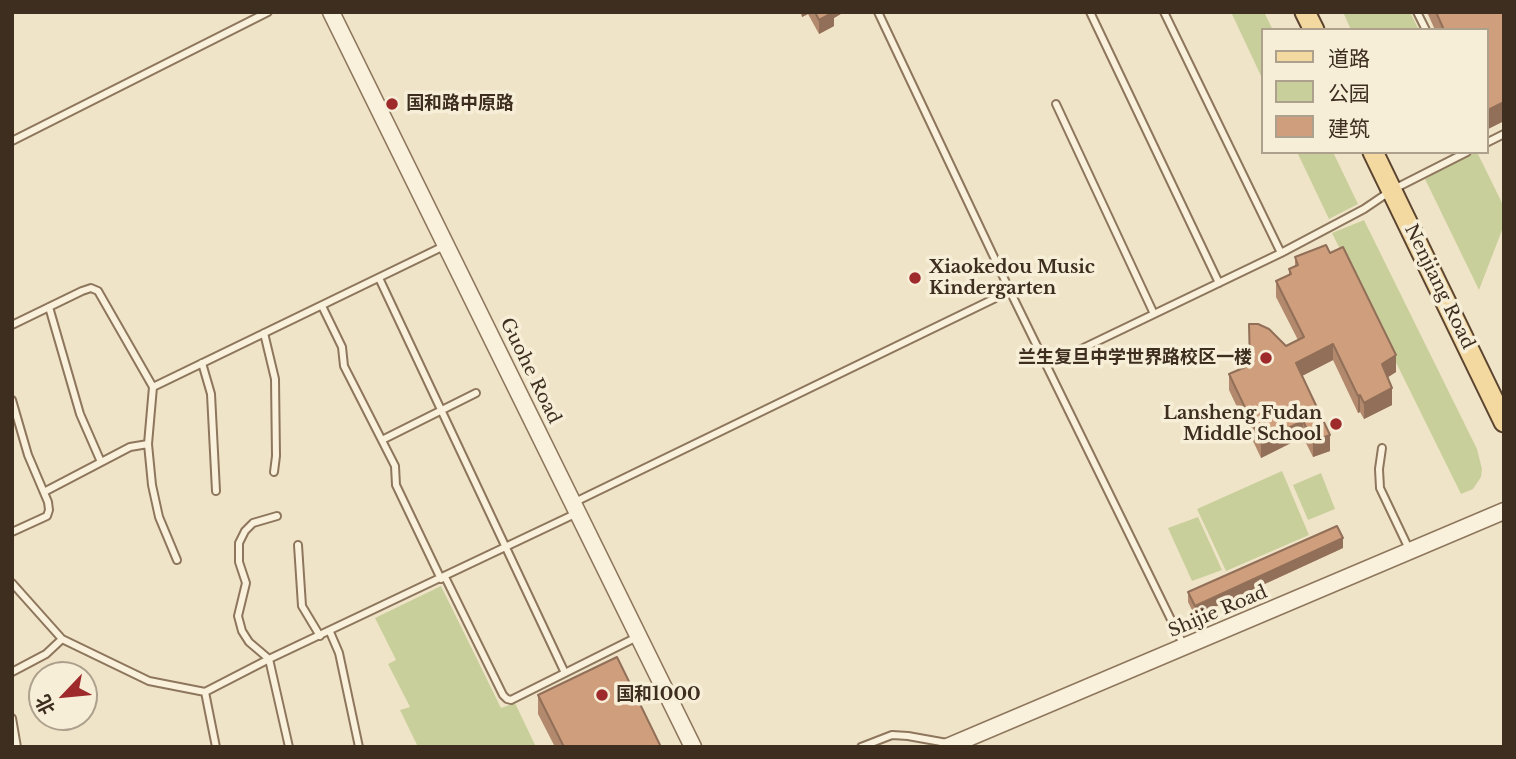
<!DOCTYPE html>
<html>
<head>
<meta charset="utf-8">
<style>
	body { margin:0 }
	#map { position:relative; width:1516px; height:759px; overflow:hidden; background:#f0e4c8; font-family:"Libre Baskerville","Noto Sans SC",serif }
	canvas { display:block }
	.frame { position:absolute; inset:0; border:14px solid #3d2e20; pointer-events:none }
	.legend { position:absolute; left:1261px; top:28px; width:228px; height:126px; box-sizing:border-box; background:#f7eed8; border:2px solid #ada18e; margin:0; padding:9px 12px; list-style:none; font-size:21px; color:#3d2e20 }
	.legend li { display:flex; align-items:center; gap:14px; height:35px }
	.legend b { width:35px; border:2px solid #ada18e }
	.north { position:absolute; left:28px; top:661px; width:70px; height:70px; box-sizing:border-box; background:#f7eed8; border:2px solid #ada18e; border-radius:50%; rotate:244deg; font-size:19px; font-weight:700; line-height:28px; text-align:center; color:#3d2e20 }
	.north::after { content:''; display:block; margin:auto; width:24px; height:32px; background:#9e2a2b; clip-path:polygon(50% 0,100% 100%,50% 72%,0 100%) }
</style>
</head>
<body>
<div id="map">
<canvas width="1516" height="759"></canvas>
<div class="frame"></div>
<ul class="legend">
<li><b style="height:9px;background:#f3d9a0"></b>道路</li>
<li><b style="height:19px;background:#c9cf9b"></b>公园</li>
<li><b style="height:19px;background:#cf9f7d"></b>建筑</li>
</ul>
<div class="north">北</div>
</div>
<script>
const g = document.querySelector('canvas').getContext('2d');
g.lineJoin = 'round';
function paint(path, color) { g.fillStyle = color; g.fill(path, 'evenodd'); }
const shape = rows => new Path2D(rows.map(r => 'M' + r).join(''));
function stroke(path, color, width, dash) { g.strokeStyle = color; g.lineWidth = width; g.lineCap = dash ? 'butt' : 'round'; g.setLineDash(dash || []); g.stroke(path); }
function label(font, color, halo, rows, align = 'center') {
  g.font = font + ' "Libre Baskerville","Noto Sans SC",serif'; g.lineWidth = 7; g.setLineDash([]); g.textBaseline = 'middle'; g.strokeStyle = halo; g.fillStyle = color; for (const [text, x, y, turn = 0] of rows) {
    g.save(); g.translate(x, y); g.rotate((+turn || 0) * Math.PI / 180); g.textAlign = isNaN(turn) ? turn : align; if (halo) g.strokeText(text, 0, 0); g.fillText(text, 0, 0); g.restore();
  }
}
const green = shape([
	[1231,12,1264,12,1273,30,1262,30,1262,78],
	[1343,12,1410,12,1419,30,1351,30],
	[1297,152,1333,152,1358,204,1329,219],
	[1474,152,1477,152,1504,207,1504,225,1479,290,1425,179],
	[1364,220,1477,449,1482,469,1481,477,1473,489,1461,494,1332,233],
	[1282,471,1309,535,1226,571,1197,509],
	[1321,473,1335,509,1308,520,1293,485],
	[1198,517,1222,570,1192,581,1168,528],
	[441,586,501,708,515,703,536,747,418,747,400,710,410,707,388,664,396,660,375,618]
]);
const service = shape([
	[878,12,1010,291,1183,644],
	[1090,12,1219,283],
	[1164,12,1281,253],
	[1417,12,1426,30],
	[1056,104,1154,314],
	[12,141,268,12],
	[1486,143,1504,134],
	[379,278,565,673],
	[322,306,342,347,344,366,395,466,396,485,441,579],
	[49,307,80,414,101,462],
	[12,325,82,291,91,288,98,291,153,387,148,444,152,485,159,517,177,560],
	[264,333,275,379,276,456,274,472],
	[202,363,211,394,216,491],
	[1048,365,1281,253,1364,209,1392,190,1467,152],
	[153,387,444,246],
	[12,400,28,455,48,502,49,510,47,516,12,532],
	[382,440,476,393],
	[1382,448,1379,469,1380,488,1409,549],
	[44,492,130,447,148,444],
	[575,502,1010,291],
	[277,516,253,523,245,531,239,543,239,562,246,583,238,616,242,631,249,642,269,659,289,747],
	[298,545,302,606,320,636],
	[445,577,503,695,507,699,511,700,637,637],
	[12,583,62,639,149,681,205,692,269,659,577,513],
	[330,632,339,653,359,747],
	[12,672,46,654,62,639],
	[205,692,216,747],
	[12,718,17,747],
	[861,747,892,735,908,736,947,743]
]);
const tertiary = shape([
	[331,12,693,747],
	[947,747,1504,511]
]);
const primary = shape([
	[1305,12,1314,30],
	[1373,152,1504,422]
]);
const wall = shape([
	[800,12,844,12,834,18,834,26,819,34,808,14,802,17],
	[1427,12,1504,12,1504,121,1486,130,1486,30,1435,30],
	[1330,253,1396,372,1388,377,1392,405,1364,419,1360,412,1358,413,1333,360,1302,376,1330,451,1313,457,1303,437,1261,458,1229,390,1229,374,1298,340,1276,297,1276,281,1289,275,1289,269,1295,267,1295,257],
	[1343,548,1195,616,1188,602,1188,592],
	[538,695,661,747,555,747,538,714]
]);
const shadedWall = shape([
	[802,12,808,12,808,14,802,17],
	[831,12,844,12,834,18,834,26,819,34,819,20],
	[1504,102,1504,121,1486,130,1486,111],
	[1333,344,1333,360,1296,379,1296,363],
	[1396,355,1396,372,1382,381,1382,364],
	[1392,388,1392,405,1364,419,1364,403],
	[1360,395,1360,412,1358,413,1358,396],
	[1303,421,1303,437,1261,458,1261,441],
	[1330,435,1330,451,1313,457,1313,441],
	[1343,538,1343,548,1195,616,1195,606]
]);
const building = shape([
	[815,12,834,12,819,20,815,12],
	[1436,12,1504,12,1504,102,1486,111,1486,30,1444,30,1436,12],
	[1326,245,1330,253,1343,247,1396,355,1382,364,1392,388,1364,403,1360,395,1358,396,1333,344,1296,363,1330,435,1313,441,1303,421,1261,441,1229,374,1250,365,1249,324,1258,324,1269,329,1286,346,1304,337,1276,281,1291,274,1289,269,1298,265,1295,257,1326,245],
	[1337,526,1343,538,1195,606,1188,592,1337,526],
	[617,657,661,747,564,747,538,695,617,657]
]);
const markers = [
	[392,104,7,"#9e2a2b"],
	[915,278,7,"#9e2a2b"],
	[1266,358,7,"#9e2a2b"],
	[1336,424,7,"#9e2a2b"],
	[602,695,7,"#9e2a2b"]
];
const poiNames = [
	["国和路中原路",406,104],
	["Xiaokedou Music",929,268],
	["Kindergarten",929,289],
	["兰生复旦中学世界路校区一楼",1252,358,"right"],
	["Lansheng Fudan",1322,414,"right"],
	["Middle School",1322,435,"right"],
	["国和1000",616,695]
];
const streetNames = [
	["Nenjiang Road",1439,287,64],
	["Guohe Road",530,371,64],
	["Shijie Road",1218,612,-23]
];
paint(green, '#c9cf9b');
stroke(service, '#8d765c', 10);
stroke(tertiary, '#8d765c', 19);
stroke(primary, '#5b4430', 23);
stroke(service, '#faf1dc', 6);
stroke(tertiary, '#faf1dc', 16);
stroke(primary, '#f3d9a0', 19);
paint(wall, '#b2896c');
paint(shadedWall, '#916f58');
paint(building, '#cf9f7d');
stroke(building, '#916f58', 2);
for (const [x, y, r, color] of markers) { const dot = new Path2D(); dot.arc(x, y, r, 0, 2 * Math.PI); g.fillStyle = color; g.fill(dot); stroke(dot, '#f7eed8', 2.5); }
label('bold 18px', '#3d2e20', '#f7eed8', poiNames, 'left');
label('18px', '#3d2e20', '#f7eed8', streetNames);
</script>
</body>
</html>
